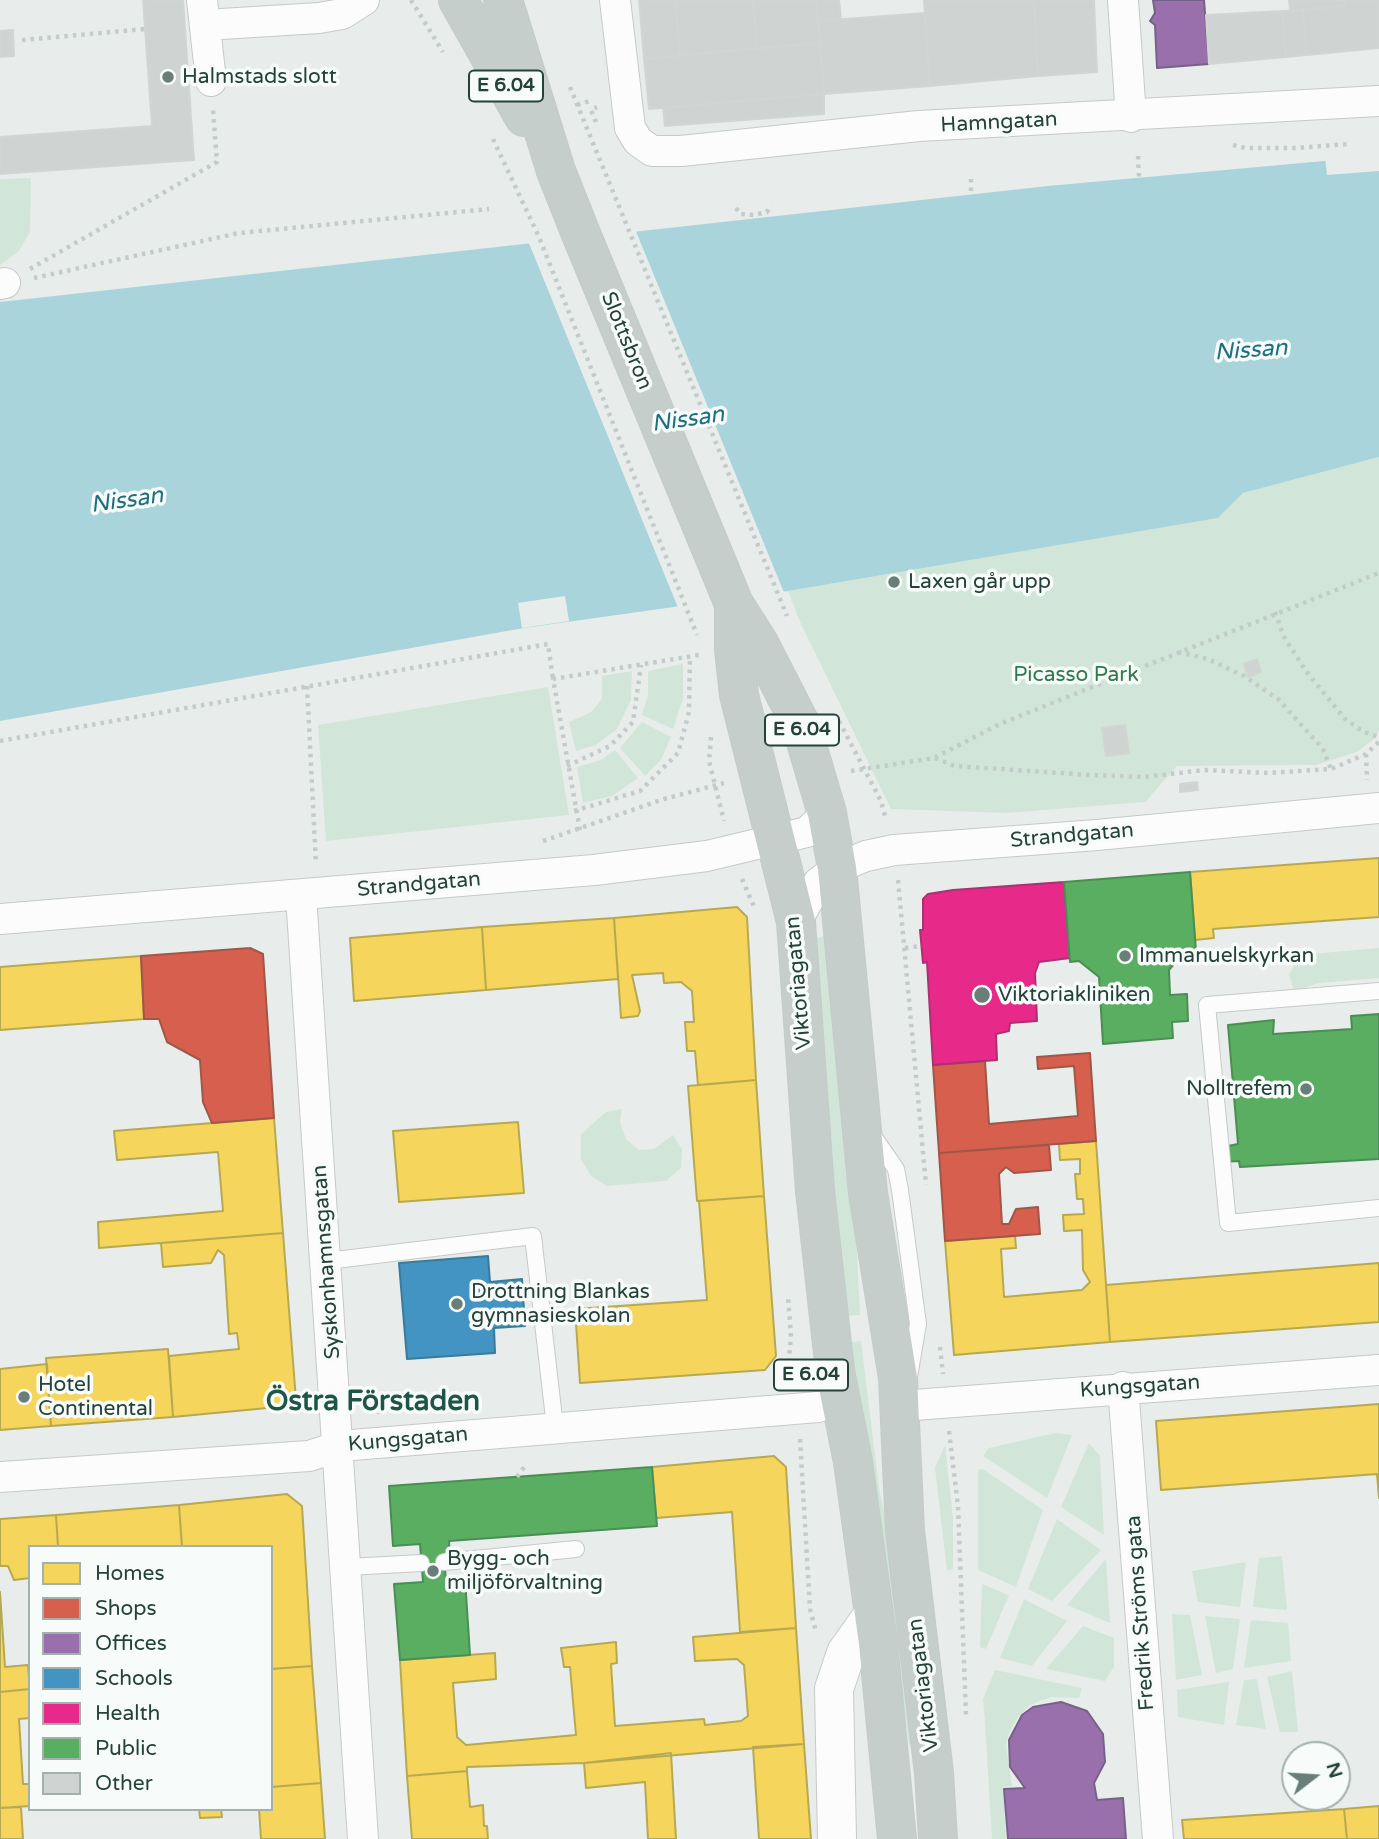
<!DOCTYPE html>
<html>
<head>
<meta charset="utf-8">
<style>
	body { margin:0 }
	#map { position:relative; width:1379px; height:1839px; overflow:hidden; background:#e8edeb; font-family:"Varela Round",sans-serif }
	canvas { display:block }
	.legend { position:absolute; left:28px; top:1545px; width:245px; height:266px; box-sizing:border-box; background:#f7fbf9; border:2px solid #a3b1ad; margin:0; padding:9px 12px; list-style:none; font-size:21px; color:#24423a }
	.legend li { display:flex; align-items:center; gap:14px; height:35px }
	.legend b { width:35px; border:2px solid #a3b1ad }
	.north { position:absolute; left:1281px; top:1741px; width:70px; height:70px; box-sizing:border-box; background:#f7fbf9; border:2px solid #a3b1ad; border-radius:50%; rotate:73deg; font-size:19px; font-weight:700; line-height:28px; text-align:center; color:#24423a }
	.north::after { content:''; display:block; margin:auto; width:24px; height:32px; background:#697e78; clip-path:polygon(50% 0,100% 100%,50% 72%,0 100%) }
</style>
</head>
<body>
<div id="map">
<canvas width="1379" height="1839"></canvas>
<ul class="legend">
<li><b style="height:19px;background:#f6d55c"></b>Homes</li>
<li><b style="height:19px;background:#d6604d"></b>Shops</li>
<li><b style="height:19px;background:#9970ab"></b>Offices</li>
<li><b style="height:19px;background:#4393c3"></b>Schools</li>
<li><b style="height:19px;background:#e7298a"></b>Health</li>
<li><b style="height:19px;background:#5aae61"></b>Public</li>
<li><b style="height:19px;background:#cfd4d2"></b>Other</li>
</ul>
<div class="north">N</div>
</div>
<script>
const g = document.querySelector('canvas').getContext('2d');
g.lineJoin = 'round';
function paint(path, color) { g.fillStyle = color; g.fill(path, 'evenodd'); }
const shape = rows => new Path2D(rows.map(r => 'M' + r).join(''));
function stroke(path, color, width, dash) { g.strokeStyle = color; g.lineWidth = width; g.lineCap = dash ? 'butt' : 'round'; g.setLineDash(dash || []); g.stroke(path); }
function label(font, color, halo, rows, align = 'center') {
  g.font = font + ' "Varela Round",sans-serif'; g.lineWidth = 7; g.setLineDash([]); g.textBaseline = 'middle'; g.strokeStyle = halo; g.fillStyle = color; for (const [text, x, y, turn = 0] of rows) {
    g.save(); g.translate(x, y); g.rotate((+turn || 0) * Math.PI / 180); g.textAlign = isNaN(turn) ? turn : align; if (halo) g.strokeText(text, 0, 0); g.fillText(text, 0, 0); g.restore();
  }
}
const green = shape([
	[31,178,30,232,19,251,0,265,0,179],
	[1379,457,1379,731,1374,739,1357,752,1316,765,1177,766,1145,802,1006,813,891,809,801,624,788,591,1218,518,1243,493],
	[683,664,683,698,673,729,642,715,648,695,648,671],
	[632,671,631,700,617,729,596,745,576,751,569,722,591,712,602,699,602,676],
	[548,687,569,815,326,841,318,725],
	[642,722,671,737,661,760,645,776,620,748],
	[615,750,638,778,612,796,583,803,577,767,601,760],
	[829,935,854,1193,860,1315,844,1316,815,938],
	[1379,948,1379,978,1319,983,1294,991,1289,975,1299,955],
	[622,1109,620,1122,626,1139,639,1150,654,1149,673,1135,682,1149,681,1168,666,1181,607,1186,591,1176,581,1159,581,1134,606,1112],
	[861,1341,879,1488,891,1545,916,1743,909,1745,894,1631,843,1343],
	[1055,1433,1072,1435,1047,1498,983,1456,989,1448],
	[1089,1443,1100,1456,1104,1535,1061,1507],
	[945,1445,953,1518,953,1569,947,1571,935,1468],
	[983,1469,1043,1510,1016,1587,978,1570,978,1470],
	[1057,1519,1101,1550,1052,1601,1028,1589],
	[1282,1556,1287,1610,1253,1607,1259,1558],
	[1106,1559,1110,1623,1067,1605],
	[1246,1562,1240,1607,1198,1602,1192,1571],
	[982,1584,1009,1595,986,1649,980,1647],
	[1024,1599,1067,1621,1032,1666,1000,1658],
	[1172,1614,1190,1615,1202,1675,1176,1680],
	[1205,1616,1240,1619,1233,1669,1216,1673],
	[1251,1620,1288,1623,1291,1661,1244,1668],
	[1083,1626,1114,1638,1114,1667,1105,1681,1046,1669],
	[995,1670,1082,1688,1079,1698,1051,1697,1030,1705,1018,1717,1009,1733,1006,1746,1012,1786,1003,1787,1006,1839,992,1839,985,1723,983,1699],
	[1292,1671,1298,1732,1280,1732,1267,1677],
	[1257,1679,1266,1729,1236,1725,1244,1680],
	[1229,1682,1224,1725,1178,1717,1177,1690]
]);
const water = shape([
	[1379,156,1379,457,1243,493,1218,518,788,591,524,628,0,721,0,302,1048,186]
]);
const pier = shape([
	[1379,152,1379,171,1327,175,1325,157],
	[635,229,785,595,679,610,528,241],
	[565,596,569,621,522,628,518,603]
]);
const homes = shape([
	[1379,858,1379,917,1213,929,1214,938,1195,940,1190,872,1379,858],
	[737,907,747,917,756,1080,698,1085,695,1051,687,1051,685,1022,694,1022,692,991,681,982,664,983,663,973,632,975,640,1011,638,1016,621,1018,614,918,737,907],
	[614,918,618,979,486,990,482,927,614,918],
	[482,927,486,990,354,1001,350,938,482,927],
	[141,956,144,1019,0,1030,0,967,141,956],
	[756,1080,764,1196,697,1201,688,1086,756,1080],
	[274,1118,283,1233,99,1248,98,1222,223,1211,218,1152,117,1160,114,1131,274,1118],
	[518,1122,524,1193,399,1202,393,1131,518,1122],
	[1096,1141,1110,1342,954,1355,945,1241,1015,1236,1016,1248,1001,1249,1004,1297,1082,1290,1090,1282,1083,1270,1082,1230,1064,1231,1063,1215,1084,1214,1083,1199,1077,1199,1075,1174,1080,1174,1080,1159,1060,1160,1059,1144,1096,1141],
	[764,1196,776,1356,765,1370,580,1383,575,1309,707,1300,699,1201,764,1196],
	[283,1233,296,1400,288,1406,173,1417,169,1356,239,1349,237,1333,229,1334,224,1255,218,1250,211,1263,163,1267,161,1243,283,1233],
	[1379,1263,1379,1322,1110,1342,1106,1285,1379,1263],
	[168,1349,173,1417,51,1426,46,1358,168,1349],
	[47,1364,51,1426,0,1430,0,1369,47,1364],
	[1379,1404,1379,1498,1377,1474,1161,1490,1156,1421,1379,1404],
	[774,1456,786,1467,796,1628,740,1632,732,1512,656,1518,652,1467,774,1456],
	[287,1494,302,1506,312,1666,271,1669,271,1547,182,1547,179,1505,287,1494],
	[179,1505,182,1547,58,1547,56,1515,179,1505],
	[56,1515,58,1547,30,1547,30,1578,14,1580,8,1566,0,1566,0,1519,56,1515],
	[0,1592,5,1667,28,1665,30,1689,0,1692,0,1592],
	[796,1628,804,1744,584,1763,467,1767,467,1771,407,1776,400,1660,495,1653,496,1679,453,1683,457,1737,466,1745,576,1735,570,1667,564,1667,561,1648,616,1642,617,1663,611,1664,615,1726,704,1719,705,1725,741,1721,748,1716,744,1665,737,1659,695,1661,693,1637,796,1628],
	[312,1666,321,1783,271,1787,271,1669,312,1666],
	[30,1689,30,1718,19,1719,23,1784,30,1784,30,1806,0,1808,0,1692,30,1689],
	[804,1744,811,1839,759,1839,753,1747,804,1744],
	[671,1753,676,1839,648,1839,645,1782,586,1788,584,1763,671,1753],
	[467,1771,470,1807,483,1805,484,1826,487,1826,488,1839,412,1839,407,1776,467,1771],
	[321,1783,325,1839,261,1839,259,1809,271,1809,271,1787,321,1783],
	[1379,1806,1379,1839,1347,1839,1344,1809,1379,1806],
	[21,1807,23,1839,0,1839,0,1808,21,1807],
	[199,1809,221,1809,222,1817,200,1818,199,1809],
	[1344,1809,1347,1839,1184,1839,1182,1820,1344,1809]
]);
const shops = shape([
	[250,948,263,954,274,1118,212,1123,203,1102,200,1060,167,1042,159,1019,144,1019,141,956,250,948],
	[1090,1053,1096,1141,939,1153,933,1065,985,1061,989,1124,1078,1116,1074,1066,1038,1069,1037,1057,1090,1053],
	[1049,1145,1051,1170,1014,1173,1006,1167,999,1174,1002,1224,1009,1224,1016,1209,1038,1207,1040,1234,945,1241,939,1153,1049,1145]
]);
const offices = shape([
	[1153,0,1204,0,1209,64,1157,68,1155,25,1150,21,1155,13,1153,0],
	[1061,1702,1087,1711,1103,1734,1105,1762,1094,1783,1097,1800,1123,1798,1126,1839,1008,1839,1004,1789,1025,1788,1010,1767,1009,1740,1022,1715,1033,1707,1061,1702]
]);
const schools = shape([
	[488,1256,490,1282,522,1279,525,1326,494,1328,495,1353,407,1359,399,1263,488,1256]
]);
const health = shape([
	[1064,882,1070,958,1039,962,1035,973,1037,1021,1010,1023,1009,1031,996,1034,997,1060,933,1065,927,962,923,963,920,930,923,930,923,899,928,894,953,890,1064,882]
]);
const public = shape([
	[1190,872,1196,951,1183,953,1169,970,1170,995,1187,994,1188,1021,1172,1022,1173,1038,1103,1044,1099,977,1079,961,1070,962,1064,882,1190,872],
	[1379,1014,1379,1159,1240,1167,1239,1161,1223,1162,1223,1147,1238,1144,1228,1025,1274,1020,1273,1034,1352,1029,1351,1016,1379,1014],
	[652,1467,657,1526,449,1541,450,1559,444,1560,446,1580,465,1578,470,1655,400,1660,394,1584,423,1582,420,1544,393,1546,389,1486,652,1467]
]);
const building = shape([
	[143,0,183,0,194,160,0,174,0,137,152,126,143,0],
	[639,0,675,0,680,55,644,59,639,0],
	[675,0,753,0,757,48,680,55,675,0],
	[753,0,816,0,820,43,757,48,753,0],
	[816,0,839,0,841,19,818,21,816,0],
	[924,0,1034,0,1038,76,930,86,924,0],
	[1034,0,1094,0,1097,72,1038,76,1034,0],
	[1289,0,1344,0,1345,6,1290,11,1289,0],
	[1344,0,1379,0,1379,48,1307,55,1303,10,1345,6,1344,0],
	[1303,10,1307,55,1286,57,1282,11,1303,10],
	[1282,11,1286,57,1209,64,1206,15,1282,11],
	[925,13,930,86,824,94,818,21,925,13],
	[13,30,14,56,0,57,0,31,13,30],
	[820,43,824,94,649,109,644,59,820,43],
	[824,94,824,114,665,126,663,108,824,94],
	[1257,659,1261,672,1248,677,1244,664,1257,659],
	[1125,725,1129,753,1106,756,1102,728,1125,725],
	[1197,782,1198,790,1180,792,1180,784,1197,782]
]);
const path = shape([
	[411,0,443,52],
	[22,40,145,29],
	[570,87,787,616],
	[577,105,593,100],
	[596,122,591,110,597,107],
	[493,139,539,237,697,635],
	[1233,145,1245,148,1297,148,1348,144],
	[1138,156,1139,178],
	[971,179,971,195],
	[736,208,740,214,754,215,767,212,771,205],
	[30,269,217,162,213,110],
	[34,278,239,233,489,209],
	[1275,612,1284,637,1306,671,1345,719,1364,732,1379,737],
	[1178,652,1208,659,1244,676,1278,699,1323,749,1331,769],
	[307,686,316,864],
	[839,721,881,801,886,820],
	[711,737,709,761,724,821],
	[0,741,548,644,553,679],
	[1366,754,1367,780],
	[935,758,954,766,1090,775,1144,777,1205,770,1268,773,1331,769,1366,754,1379,742],
	[567,766,610,746,633,722,641,665],
	[851,771,934,758,1002,723,1379,573],
	[574,811,640,791,678,753,689,712,690,657],
	[580,830,553,679,699,655],
	[543,841,664,799,724,783],
	[742,879,755,909],
	[898,880,926,1185],
	[905,948,922,946],
	[940,1347,943,1374],
	[787,1379,791,1337,788,1297],
	[366,1408,378,1408,379,1414],
	[949,1431,958,1506,966,1715],
	[800,1439,810,1609,816,1632],
	[517,1477,525,1466]
]);
const service = shape([
	[1379,991,1207,1005,1228,1223,1379,1208],
	[871,1133,896,1169,900,1190,918,1324,909,1377],
	[327,1261,533,1236,555,1427],
	[444,1562,576,1549],
	[348,1567,421,1563]
]);
const minor = shape([
	[202,0,211,81],
	[615,0,630,128,638,141,652,151,681,151,919,126,1379,101],
	[1123,0,1131,117],
	[205,25,319,18,342,14,364,0],
	[0,284,5,283],
	[301,895,363,1839],
	[0,919,594,870,707,856,807,832,827,813],
	[796,922,818,883,837,868,866,856,894,850,1097,835,1379,808],
	[1123,1387,1158,1839],
	[901,1406,1379,1370],
	[0,1477,309,1456,340,1446,818,1407]
]);
const tertiary = shape([
	[837,1839,834,1689,846,1653,873,1615]
]);
const trunk = shape([
	[458,0,524,117],
	[503,0,556,171,581,234,734,604,760,645,801,725,827,813,837,868,868,1193,898,1378,905,1531,934,1773,938,1839],
	[734,604,734,650,739,695,796,922,815,1191,835,1371,853,1462,878,1643,897,1839]
]);
const markers = [
	[168,77,7,"#697e78"],
	[894,582,7,"#697e78"],
	[1125,956,7,"#697e78"],
	[982,995,9,"#697e78"],
	[1306,1089,7,"#697e78"],
	[457,1304,7,"#697e78"],
	[24,1397,7,"#697e78"],
	[433,1571,7,"#697e78"]
];
const shields = [
	[506,86,74],
	[802,730,74],
	[811,1375,74]
];
const shieldNames = [
	["E 6.04",506,86],
	["E 6.04",802,730],
	["E 6.04",811,1375]
];
const poiNames = [
	["Halmstads slott",182,77],
	["Laxen går upp",908,582],
	["Immanuelskyrkan",1139,956],
	["Viktoriakliniken",998,995],
	["Nolltrefem",1292,1089,"right"],
	["Drottning Blankas",471,1292],
	["gymnasieskolan",471,1316],
	["Hotel",38,1385],
	["Continental",38,1409],
	["Bygg- och",447,1559],
	["miljöförvaltning",447,1583]
];
const streetNames = [
	["Hamngatan",999,123,-3],
	["Slottsbron",626,341,68],
	["Strandgatan",1072,836,-5],
	["Strandgatan",419,885,-5],
	["Viktoriagatan",799,983,-95],
	["Syskonhamnsgatan",327,1262,-94],
	["Kungsgatan",1140,1387,-4],
	["Kungsgatan",408,1440,-5],
	["Fredrik Ströms gata",1141,1613,-94],
	["Viktoriagatan",924,1685,-97]
];
const parkNames = [
	["Picasso Park",1076,675]
];
const waterNames = [
	["Nissan",1251,351,-4],
	["Nissan",688,420,-8],
	["Nissan",127,501,-8]
];
const districtNames = [
	["Östra Förstaden",373,1403]
];
paint(green, '#d1e6d8');
paint(water, '#a9d4db');
paint(pier, '#e8edeb');
paint(homes, '#f6d55c');
stroke(homes, '#b7a952', 2);
paint(shops, '#d6604d');
stroke(shops, '#a15747', 2);
paint(offices, '#9970ab');
stroke(offices, '#766289', 2);
paint(schools, '#4393c3');
stroke(schools, '#3a7b9a', 2);
paint(health, '#e7298a');
stroke(health, '#ac3072', 2);
paint(public, '#5aae61');
stroke(public, '#4a8e55', 2);
paint(building, '#cfd4d2');
stroke(building, '#d1d6d4', 2);
stroke(service, '#c5cac8', 18);
stroke(minor, '#c5cac8', 32);
stroke(tertiary, '#c5cac8', 40);
stroke(trunk, '#c3ccc9', 40);
stroke(path, '#c3ccca', 4.5, [3.5, 5]);
stroke(service, '#fcfcfc', 16);
stroke(minor, '#fcfcfc', 30);
stroke(tertiary, '#fcfcfc', 38);
stroke(trunk, '#c6cecc', 38);
for (const [x, y, r, color] of markers) { const dot = new Path2D(); dot.arc(x, y, r, 0, 2 * Math.PI); g.fillStyle = color; g.fill(dot); stroke(dot, '#f7fbf9', 2.5); }
for (const [x, y, w] of shields) { const box = new Path2D(); box.roundRect(x - w / 2, y - 15.5, w, 31, 5); g.fillStyle = '#f7fbf9'; g.fill(box); stroke(box, '#24423a', 2); }
label('bold 19px', '#24423a', null, shieldNames);
label('21px', '#24423a', '#f7fbf9', poiNames, 'left');
label('21px', '#24423a', '#f7fbf9', streetNames);
label('21px', '#2d7a4b', '#f7fbf9', parkNames);
label('italic 23px', '#1c6f80', '#f7fbf9', waterNames);
label('bold 28px', '#1f5548', '#f7fbf9', districtNames);
</script>
</body>
</html>
